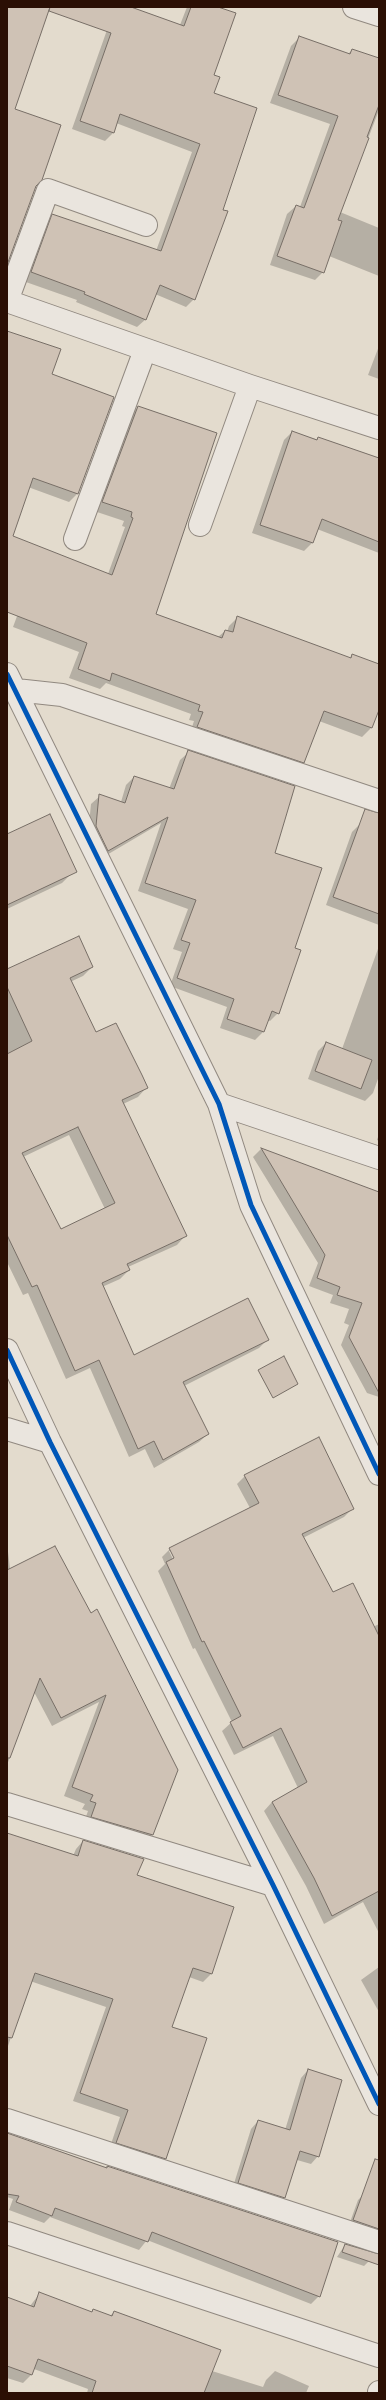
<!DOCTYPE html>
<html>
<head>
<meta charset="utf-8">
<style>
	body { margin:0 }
	#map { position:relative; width:386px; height:2400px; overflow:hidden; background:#e3dbcd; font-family:Alegreya,serif }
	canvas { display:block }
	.frame { position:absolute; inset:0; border:8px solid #2b0f04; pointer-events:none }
</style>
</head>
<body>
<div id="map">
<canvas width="386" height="2400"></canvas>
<div class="frame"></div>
</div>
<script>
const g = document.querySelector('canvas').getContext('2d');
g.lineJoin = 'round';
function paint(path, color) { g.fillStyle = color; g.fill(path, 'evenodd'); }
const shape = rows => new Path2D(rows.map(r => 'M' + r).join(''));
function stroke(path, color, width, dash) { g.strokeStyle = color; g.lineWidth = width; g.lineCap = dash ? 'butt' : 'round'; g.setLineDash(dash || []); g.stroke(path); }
const shadow = shape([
	[119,7,128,7,180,25,187,7,215,7,213,94,222,210,194,299,186,307,155,294,146,319,137,327,76,302,77,300,23,281,44,224,53,215,156,251,192,152,116,123,113,133,105,141,72,129,113,13],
	[299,38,348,54,352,50,379,59,379,110,340,212,379,228,379,276,329,256,323,272,315,280,270,265,287,214,296,206,300,207,330,124,270,103,291,46],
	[7,346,51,375,78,493,69,502,28,487,7,550],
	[379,346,379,379,368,375],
	[138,407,155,614,218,637,225,631,227,632,229,626,238,617,349,659,352,655,379,665,379,707,371,728,362,737,319,721,303,762,294,771,189,736,194,721,189,720,191,714,106,683,100,689,69,678,79,652,13,627,38,560,108,574,125,527,122,526,124,521,94,511,129,416],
	[292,432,379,458,379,553,317,529,312,543,304,551,252,533,284,440],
	[189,752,274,854,294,949,278,1013,270,1021,267,1020,263,1032,255,1040,220,1028,227,1007,170,986,182,952,173,949,188,909,138,891,161,823,100,859,88,835,91,804,100,796,121,802,126,785,134,777,169,789,180,760],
	[360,824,379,831,379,925,326,905,352,832],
	[7,835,71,874,62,883,7,909],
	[379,946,379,1076,373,1093,365,1101,308,1079,318,1051,326,1043,342,1049],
	[92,967,83,976,70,982,95,1034,146,1088,138,1097,123,1104,185,1236,177,1245,128,1267,129,1270,120,1279,102,1287,133,1356,268,1339,259,1348,184,1386,208,1434,199,1442,154,1468,145,1449,129,1457,90,1368,66,1379,28,1293,23,1295,7,1262,7,970],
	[69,1135,105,1209,61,1230,23,1157],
	[379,1134,379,1141,377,1140],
	[261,1149,379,1193,379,1397,367,1393,341,1345,349,1325,344,1323,349,1309,330,1303,333,1295,309,1286,318,1263,253,1157],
	[245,1476,352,1509,344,1517,303,1538,332,1594,373,1627,379,1624,379,1933,363,1902,324,1924,306,1886,264,1811,272,1802,298,1788,273,1736,234,1755,222,1731,232,1722,195,1648,193,1649,158,1571,165,1564,162,1557,170,1549,250,1508,237,1484],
	[169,1551,171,1551,177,1562,175,1563],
	[7,1543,10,1569,177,1770,152,1835,143,1843,83,1825,88,1811,82,1809,85,1804,64,1796,99,1702,52,1726,34,1692,7,1765],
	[83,1841,136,1875,233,1908,211,1974,203,1982,189,1977,171,2027,206,2039,166,2159,158,2166,109,2150,120,2117,73,2101,106,2007,30,1981,7,2049,7,1873,73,1856,76,1849],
	[379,1967,379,2012,361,1980],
	[308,2070,318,2156,311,2164,297,2160,284,2198,277,2205,232,2190,251,2129,258,2121,285,2130,301,2078],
	[7,2134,106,2169,108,2167,319,2296,311,2304,147,2240,139,2250,50,2217,44,2223,9,2210,13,2199,7,2197],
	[363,2195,379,2201,379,2230,375,2234,349,2225,358,2200],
	[345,2245,369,2261,364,2266,337,2257],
	[40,2293,91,2313,94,2310,110,2316,114,2312,212,2371,263,2387,266,2380,275,2371,309,2386,306,2393,87,2393,88,2389,34,2369,31,2375,23,2383,7,2378,7,2305,30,2306]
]);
const building = shape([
	[7,7,50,7,15,109,61,125,42,180,36,186,7,265,7,7],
	[50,7,131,7,184,26,191,7,218,7,236,13,214,75,220,77,214,93,257,108,223,210,228,211,195,300,160,285,146,320,84,294,85,292,31,272,52,214,161,251,200,144,120,114,114,133,80,121,111,33,49,11,50,7],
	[299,36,350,54,352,49,379,58,379,105,367,137,369,138,338,220,342,221,324,273,277,256,296,205,304,208,338,116,278,95,299,36],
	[7,331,61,349,52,374,114,397,78,494,33,478,13,536,112,575,133,518,131,517,132,512,102,502,138,406,217,433,156,614,222,638,225,630,233,632,237,616,351,658,352,654,379,664,379,710,372,728,324,711,304,763,197,727,203,712,198,711,200,705,112,673,110,681,78,669,87,643,7,612,7,331],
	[292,431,317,440,318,437,379,458,379,542,322,519,313,543,260,525,292,431],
	[188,750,295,786,275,853,322,868,295,948,301,950,279,1014,272,1011,264,1032,227,1019,234,999,177,978,190,943,181,940,196,900,145,883,168,817,108,851,96,826,99,794,125,803,134,776,174,789,188,750],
	[365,809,379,813,379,914,333,897,365,809],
	[50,814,77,872,7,905,7,834,50,814],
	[79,936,93,967,70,978,96,1032,116,1023,142,1075,148,1088,122,1100,187,1236,127,1264,130,1270,102,1283,134,1355,248,1298,269,1340,183,1382,209,1434,163,1460,154,1441,138,1449,99,1360,75,1371,37,1285,32,1287,7,1235,7,1054,32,1041,7,987,7,969,79,936],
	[78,1127,115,1203,61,1229,22,1153,78,1127],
	[326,1042,372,1060,361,1089,315,1071,326,1042],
	[261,1148,379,1192,379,1393,349,1337,362,1303,337,1295,340,1287,317,1278,325,1255,261,1148],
	[284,1356,298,1384,273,1398,258,1370,284,1356],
	[319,1437,354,1509,302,1534,333,1592,353,1583,379,1636,379,1891,332,1916,314,1878,272,1802,307,1782,281,1728,243,1748,230,1722,241,1716,204,1641,202,1642,166,1562,174,1558,169,1548,259,1503,244,1475,319,1437],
	[55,1546,91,1613,97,1609,178,1770,153,1835,91,1817,96,1803,90,1801,93,1795,72,1787,106,1695,61,1718,40,1678,10,1758,7,1758,7,1570,55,1546],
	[7,1833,78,1856,83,1840,144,1859,137,1875,234,1907,212,1974,193,1968,172,2027,207,2038,166,2159,116,2143,128,2110,80,2093,113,1999,35,1973,12,2038,7,2037,7,1833],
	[308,2069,342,2080,319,2157,300,2151,285,2198,238,2183,258,2120,290,2130,308,2069],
	[7,2133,107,2168,107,2166,338,2242,320,2297,152,2232,148,2242,55,2208,52,2216,16,2202,19,2196,7,2194,7,2133],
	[375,2159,379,2160,379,2229,353,2220,375,2159],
	[345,2244,379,2254,379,2265,342,2252,345,2244],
	[39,2292,92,2312,93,2309,112,2316,114,2311,221,2350,204,2393,92,2393,96,2381,38,2359,32,2375,7,2366,7,2297,34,2307,39,2292]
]);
const minor = shape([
	[354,7,379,15],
	[7,301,250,386,379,428],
	[7,301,48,190,146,225],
	[200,525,250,386],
	[75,539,145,350],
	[7,674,219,1104,251,1205,379,1474],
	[16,690,62,695,379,801],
	[219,1104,379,1158],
	[7,1350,50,1442,273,1885,379,2104],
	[7,1429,50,1442],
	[7,1804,273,1885],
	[7,2120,379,2242],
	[7,2233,379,2356],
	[379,2393,379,2392]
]);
const cycleway = shape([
	[7,674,219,1104,251,1205,379,1474],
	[7,1350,50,1442,273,1885,379,2104]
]);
paint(shadow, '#0003');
paint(building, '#cfc2b5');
stroke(building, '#776e66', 1);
stroke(minor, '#918980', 24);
stroke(minor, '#eae5de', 22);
stroke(cycleway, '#0057b8', 5);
</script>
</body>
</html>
